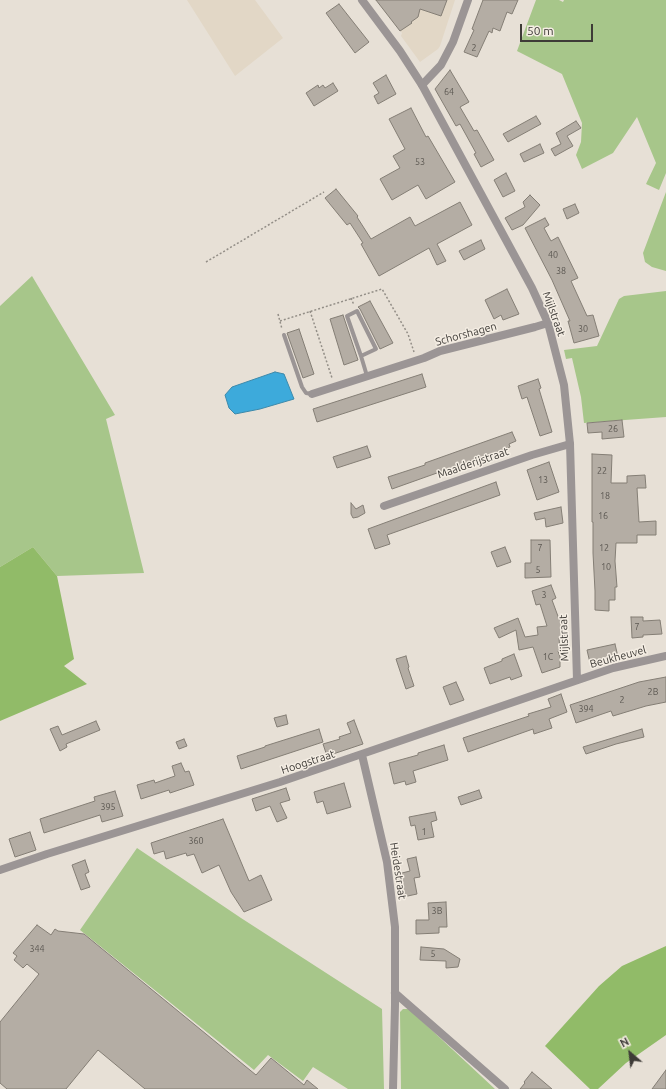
<!DOCTYPE html>
<html>
<head>
<meta charset="utf-8">
<style>
	body { margin:0 }
	#map { position:relative; width:666px; height:1089px; overflow:hidden; background:#e7e0d6; font-family:Ubuntu,sans-serif }
	canvas { display:block }
	.north { position:absolute; left:610px; top:1033px; width:40px; height:40px; -webkit-text-stroke:3px #f4ede3; paint-order:stroke; rotate:332deg; font-size:11px; font-weight:700; line-height:16px; text-align:center; color:#3e3b37 }
	.north::after { content:''; display:block; margin:auto; width:14px; height:18px; background:#3e3b37; clip-path:polygon(50% 0,100% 100%,50% 72%,0 100%) }
	.scale { position:absolute; left:520px; top:24px; width:73px; height:18px; box-sizing:border-box; border:2px solid #3e3b37; border-top:0; padding-left:5px; font-size:12px; line-height:14px; white-space:nowrap; color:#3e3b37; -webkit-text-stroke:3px #f4ede3; paint-order:stroke }
</style>
</head>
<body>
<div id="map">
<canvas width="666" height="1089"></canvas>
<div class="north">N</div>
<div class="scale">50 m</div>
</div>
<script>
const g = document.querySelector('canvas').getContext('2d');
g.lineJoin = 'round';
function paint(path, color) { g.fillStyle = color; g.fill(path, 'evenodd'); }
const shape = rows => new Path2D(rows.map(r => 'M' + r).join(''));
function stroke(path, color, width, dash) { g.strokeStyle = color; g.lineWidth = width; g.lineCap = dash ? 'butt' : 'round'; g.setLineDash(dash || []); g.stroke(path); }
function label(font, color, halo, rows, align = 'center') {
  g.font = font + ' Ubuntu,sans-serif'; g.lineWidth = 3; g.setLineDash([]); g.textBaseline = 'middle'; g.strokeStyle = halo; g.fillStyle = color; for (const [text, x, y, turn = 0] of rows) {
    g.save(); g.translate(x, y); g.rotate((+turn || 0) * Math.PI / 180); g.textAlign = isNaN(turn) ? turn : align; if (halo) g.strokeText(text, 0, 0); g.fillText(text, 0, 0); g.restore();
  }
}
const built = shape([
	[187,0,255,0,283,38,235,76],
	[402,0,455,0,440,46,438,49,420,62,401,36,402,33,388,14]
]);
const green = shape([
	[536,0,559,0,563,2,564,0,666,0,666,173,659,190,646,184,656,163,637,117,613,153,582,169,576,155,581,142,582,123,562,74,517,51],
	[666,192,666,271,652,267,645,262,643,253],
	[32,276,115,415,106,419,144,573,57,576,33,547,0,567,0,306],
	[666,291,666,417,584,423,581,397,572,358,566,359,564,350,597,346,619,299,624,296],
	[137,848,241,918,382,1009,384,1089,348,1089,313,1067,303,1081,268,1055,254,1070,80,930],
	[403,1009,409,1009,495,1089,401,1089,400,1012]
]);
const forest = shape([
	[33,547,57,576,74,659,64,666,87,684,0,721,0,567],
	[666,946,666,1035,626,1063,598,1089,590,1089,545,1046,599,986,622,966]
]);
const water = shape([
	[275,372,284,374,294,399,260,409,235,414,229,408,225,395,232,387,275,372]
]);
const building = shape([
	[376,0,447,0,441,16,420,9,418,17,411,22,412,23,400,31,376,0],
	[483,0,518,0,512,14,507,12,500,31,493,28,492,33,489,31,477,57,464,52,474,30,472,29,483,0],
	[339,4,369,42,355,53,326,13,339,4],
	[450,70,469,102,460,107,474,131,477,130,494,160,481,167,474,154,476,153,460,124,456,126,435,89,450,70],
	[386,75,396,94,378,104,374,96,379,93,373,83,386,75],
	[333,83,338,91,314,106,306,93,318,85,319,88,323,85,325,88,333,83],
	[411,108,426,137,428,136,455,182,426,199,418,185,392,200,380,179,400,168,393,156,405,149,389,119,411,108],
	[536,116,541,124,508,142,503,134,536,116],
	[576,121,581,128,567,136,573,146,555,156,551,149,561,144,556,133,576,121],
	[540,144,544,153,524,162,520,154,540,144],
	[506,173,515,191,503,197,494,180,506,173],
	[336,189,358,216,357,217,371,239,410,217,415,226,460,202,472,225,437,244,446,261,437,265,429,248,379,276,361,244,363,243,350,223,347,225,325,198,336,189],
	[530,195,540,205,523,225,512,230,505,218,525,207,523,202,530,195],
	[575,204,579,213,567,219,563,209,575,204],
	[545,218,549,225,544,228,551,241,558,237,578,278,571,281,587,316,593,315,599,336,574,343,568,321,570,321,552,280,525,228,545,218],
	[481,240,485,249,464,260,459,251,481,240],
	[507,289,519,314,503,320,501,315,494,319,485,300,507,289],
	[370,301,393,343,380,349,360,309,358,307,370,301],
	[343,315,358,360,344,365,330,319,343,315],
	[299,329,314,374,303,378,287,333,299,329],
	[422,374,426,387,317,422,313,409,422,374],
	[538,379,541,388,539,389,552,432,540,436,527,397,522,399,518,386,538,379],
	[622,420,624,437,602,439,602,432,588,433,587,423,622,420],
	[512,432,516,441,509,444,510,447,392,489,388,477,425,465,425,463,512,432],
	[367,446,371,457,337,468,333,457,367,446],
	[592,454,612,455,611,483,627,483,627,476,645,475,646,488,637,488,639,522,656,521,656,535,637,535,637,543,616,543,615,561,617,587,615,587,615,600,609,600,609,611,595,610,595,591,593,553,593,522,592,522,592,454],
	[549,462,559,492,537,500,527,470,549,462],
	[496,482,500,495,387,535,390,544,375,549,368,529,496,482],
	[351,503,356,509,363,505,365,513,358,517,353,518,351,514,351,503],
	[561,507,563,523,546,527,545,518,536,520,534,513,561,507],
	[531,540,550,540,551,577,525,578,525,563,531,563,531,540],
	[505,547,511,562,497,567,491,552,505,547],
	[551,585,556,598,552,600,559,619,563,618,565,637,559,638,560,650,558,651,560,657,560,667,542,673,533,647,519,650,516,630,499,638,494,628,518,618,525,637,538,635,537,627,547,626,540,604,536,605,532,591,551,585],
	[631,617,643,617,643,621,660,620,662,634,643,635,643,637,632,638,631,617],
	[615,644,618,657,590,663,587,650,615,644],
	[514,654,522,676,511,680,510,677,490,684,484,668,502,661,502,659,514,654],
	[406,656,409,667,408,668,414,686,406,689,396,659,406,656],
	[666,677,666,702,646,706,613,716,611,711,576,723,570,705,639,682,666,677],
	[456,682,464,700,450,705,443,687,456,682],
	[561,694,567,712,549,719,552,728,534,734,533,729,468,752,463,738,529,716,528,714,551,707,548,699,561,694],
	[286,715,288,724,277,727,274,718,286,715],
	[354,720,363,744,327,756,323,744,340,739,339,737,351,733,347,723,354,720],
	[96,721,100,730,66,744,67,747,60,751,50,729,58,726,62,735,96,721],
	[319,729,323,742,241,769,237,756,265,747,265,746,319,729],
	[642,729,644,737,616,744,586,754,583,747,642,729],
	[184,739,187,746,179,749,176,742,184,739],
	[444,745,448,760,413,771,416,782,406,785,405,781,394,784,389,763,418,755,418,753,444,745],
	[181,763,185,772,189,771,194,785,170,793,169,790,141,799,137,785,154,780,155,783,175,776,172,766,181,763],
	[344,783,351,807,327,814,323,801,317,803,314,792,344,783],
	[286,788,290,800,280,803,287,818,277,822,270,806,256,811,252,799,286,788],
	[479,790,482,798,461,805,458,797,479,790],
	[115,791,123,816,102,822,100,815,44,833,40,819,95,801,94,797,115,791],
	[435,812,437,820,431,822,434,837,418,840,415,825,411,826,409,817,435,812],
	[223,819,249,881,261,875,272,900,244,912,231,892,219,865,202,873,194,854,187,856,186,853,166,859,164,851,154,854,151,843,223,819],
	[30,832,36,850,15,857,9,839,30,832],
	[416,857,420,877,414,878,417,894,403,897,398,874,410,871,407,859,416,857],
	[85,860,89,872,85,874,90,887,81,890,72,865,85,860],
	[446,902,447,927,439,927,439,933,416,934,416,920,429,920,428,903,446,902],
	[37,925,51,935,55,929,58,931,84,934,256,1075,271,1058,304,1085,307,1080,318,1089,145,1089,98,1050,66,1089,7,1089,0,1083,0,1022,39,974,27,964,23,968,14,960,17,956,13,953,37,925],
	[421,947,444,949,460,959,458,967,446,968,446,961,420,960,421,947],
	[666,1070,666,1089,652,1089,666,1070],
	[532,1072,552,1089,520,1089,525,1083,524,1082,532,1072]
]);
const path = shape([
	[206,262,324,192],
	[351,298,354,305],
	[310,311,332,378],
	[278,314,282,329],
	[280,321,382,289,408,334,414,352]
]);
const service = shape([
	[284,335,302,387,306,393,312,394],
	[361,356,347,316,357,311,376,349,361,356,367,376]
]);
const minor = shape([
	[422,85,441,65,453,42,468,0],
	[312,394,424,358,440,351,535,327,548,323],
	[384,506,532,455,570,444],
	[395,993,505,1089]
]);
const tertiary = shape([
	[362,0,400,51,422,85,532,288,548,323,564,385,570,444,577,680],
	[362,755,387,862,395,927,395,1005,393,1089],
	[0,870,47,854,280,782,613,668,666,656]
]);
const numberNames = [
	["2",474,48],
	["64",449,92],
	["53",420,162],
	["40",553,255],
	["38",561,271],
	["30",583,329],
	["26",613,429],
	["22",602,471],
	["13",543,480],
	["18",605,496],
	["16",603,516],
	["7",540,548],
	["12",604,548],
	["10",606,567],
	["5",538,570],
	["3",544,595],
	["7",637,627],
	["1C",548,657],
	["2B",653,692],
	["2",622,700],
	["394",586,709],
	["395",108,807],
	["1",424,832],
	["360",196,841],
	["3B",437,911],
	["344",37,949],
	["5",433,954]
];
const streetNames = [
	["Mijlstraat",554,314,70],
	["Schorshagen",466,334,-15],
	["Maalderijstraat",473,463,-19],
	["Mijlstraat",564,638,-92],
	["Beukheuvel",618,657,-15],
	["Hoogstraat",308,762,-18],
	["Heidestraat",398,871,81]
];
paint(built, '#e2d7c6');
paint(green, '#a7c68a');
paint(forest, '#91bb68');
paint(water, '#3daadb');
stroke(water, '#3d89aa', 1);
paint(building, '#b4ada4');
stroke(building, '#847e75', 1);
stroke(path, '#938e87', 1.5, [2, 2]);
stroke(service, '#9b9595', 4);
stroke(minor, '#9b9595', 8);
stroke(tertiary, '#9b9595', 8);
label('9px', '#5c5852', null, numberNames);
label('11px', '#3e3b37', '#f4ede3', streetNames);
</script>
</body>
</html>
